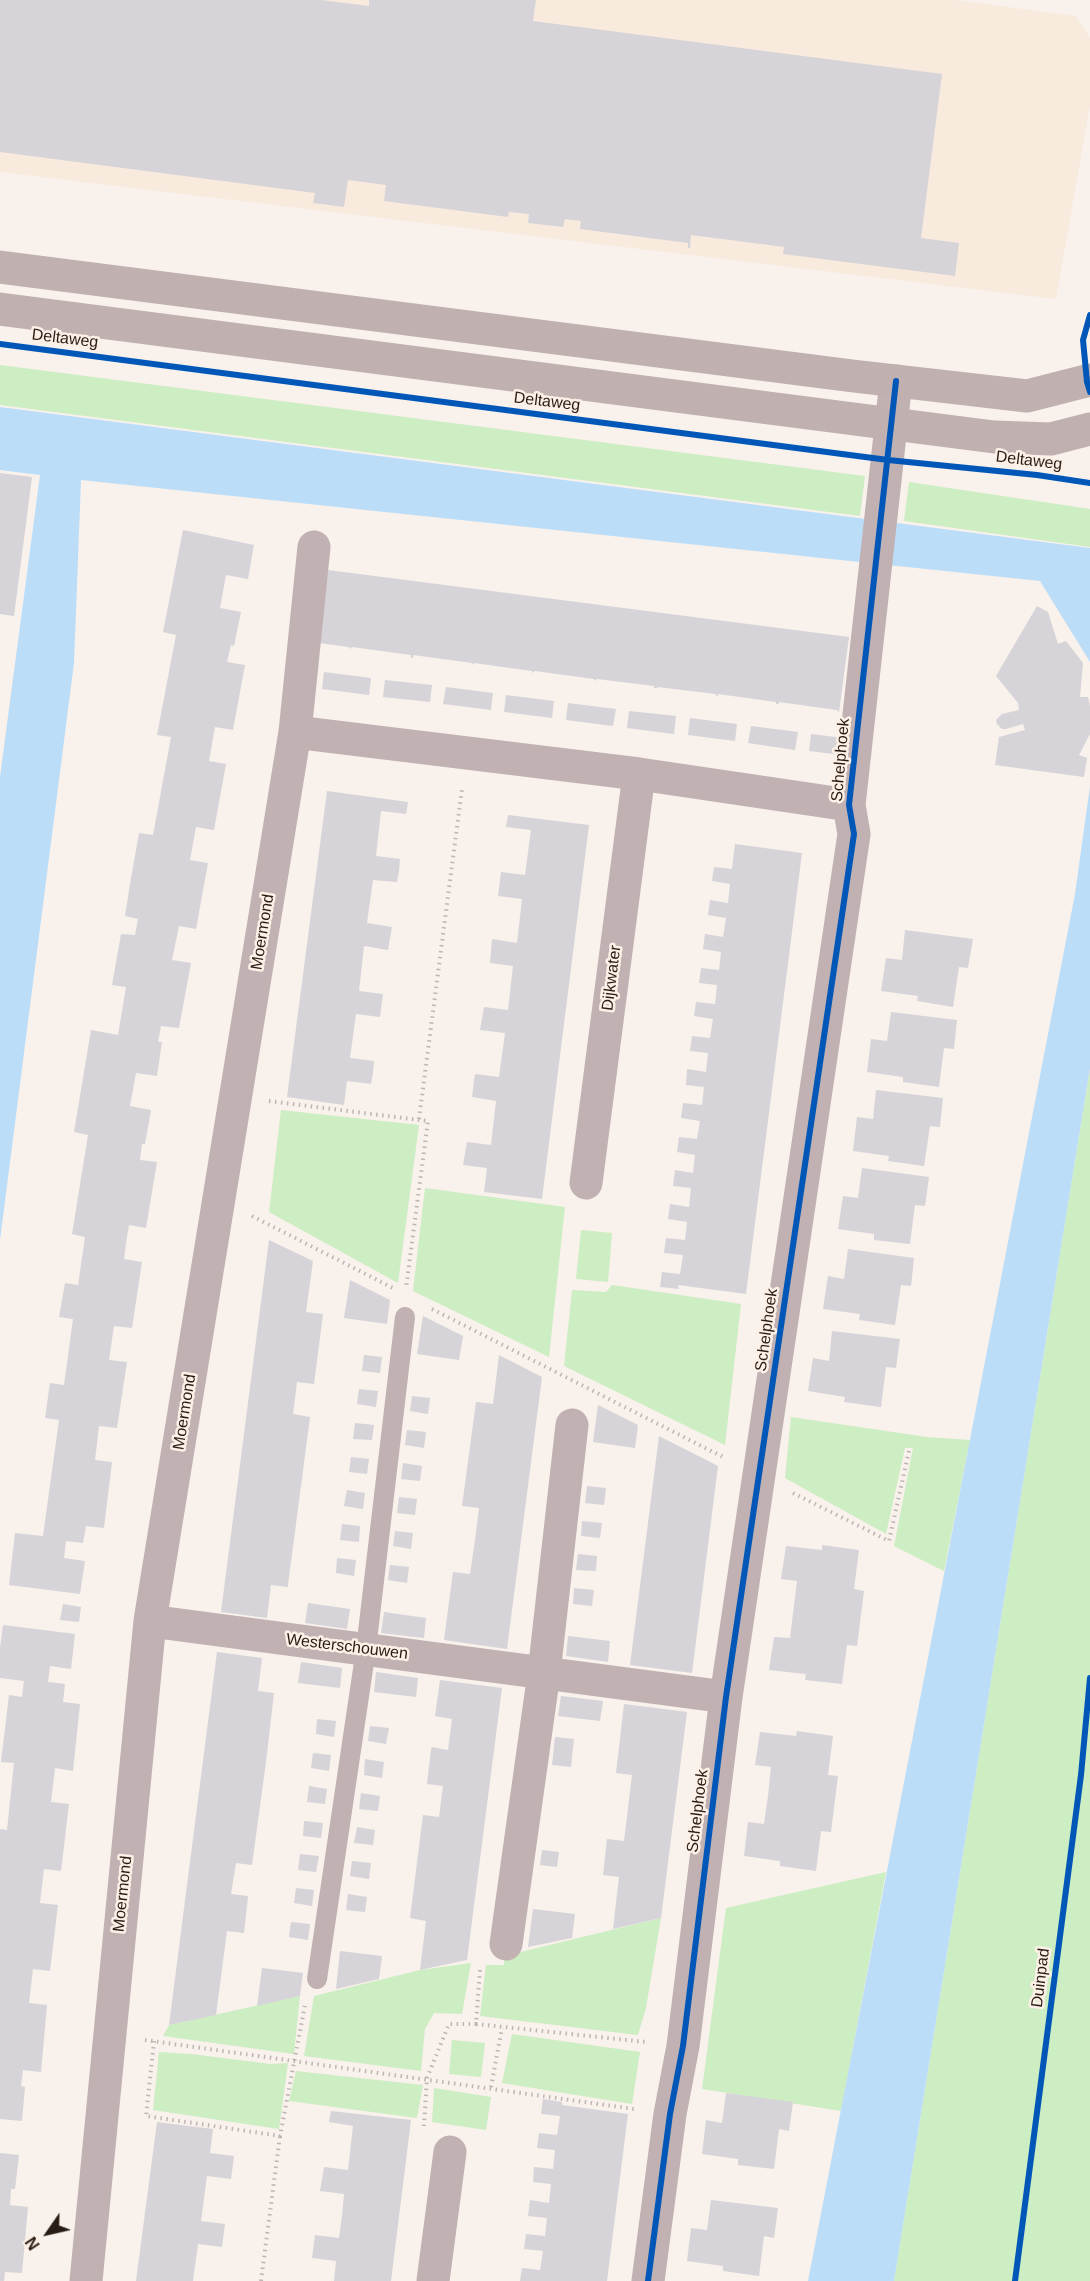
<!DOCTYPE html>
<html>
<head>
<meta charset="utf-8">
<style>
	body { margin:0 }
	#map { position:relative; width:1090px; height:2281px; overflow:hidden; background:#f8f1ec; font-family:Arial,sans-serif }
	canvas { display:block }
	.north { position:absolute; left:18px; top:2203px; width:60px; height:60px; -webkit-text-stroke:4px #fdf0e7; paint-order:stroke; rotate:236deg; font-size:16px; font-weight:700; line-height:24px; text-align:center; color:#281d14 }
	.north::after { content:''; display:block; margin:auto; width:21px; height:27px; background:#281d14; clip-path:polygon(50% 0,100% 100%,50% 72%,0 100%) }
</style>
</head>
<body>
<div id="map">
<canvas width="1090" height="2281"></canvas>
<div class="north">N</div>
</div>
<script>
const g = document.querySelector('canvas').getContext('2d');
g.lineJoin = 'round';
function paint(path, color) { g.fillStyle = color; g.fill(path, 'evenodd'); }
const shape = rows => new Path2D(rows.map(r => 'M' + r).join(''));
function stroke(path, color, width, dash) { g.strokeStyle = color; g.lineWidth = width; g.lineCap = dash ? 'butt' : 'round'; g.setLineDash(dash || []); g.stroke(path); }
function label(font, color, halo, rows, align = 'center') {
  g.font = font + ' Arial,sans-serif'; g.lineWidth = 5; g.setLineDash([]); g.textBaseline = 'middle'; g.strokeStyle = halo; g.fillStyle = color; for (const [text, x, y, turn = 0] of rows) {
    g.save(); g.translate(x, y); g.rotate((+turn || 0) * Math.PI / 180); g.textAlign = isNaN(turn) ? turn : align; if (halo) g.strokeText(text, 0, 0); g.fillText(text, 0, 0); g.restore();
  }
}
const built = shape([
	[0,0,955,0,1076,16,1090,38,1090,105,1056,299,0,172]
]);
const green = shape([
	[0,365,865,476,860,516,0,405],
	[909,482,1090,509,1090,547,904,521],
	[1090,1068,1090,2281,894,2281],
	[281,1110,419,1125,398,1283,269,1212],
	[425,1188,565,1207,549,1357,413,1291],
	[581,1230,612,1233,608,1282,576,1279],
	[612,1285,741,1304,725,1445,564,1366,572,1290,606,1292],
	[791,1417,927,1437,970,1440,944,1571,894,1546,913,1448,905,1448,886,1534,785,1478],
	[886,1872,841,2111,702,2089,726,1908],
	[661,1918,646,2008,638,2035,480,2016,486,1965,504,1965,504,1956],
	[471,1963,462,2014,434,2013,425,2029,421,2071,304,2056,314,1996,420,1970],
	[300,1996,294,2054,163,2036,169,2025],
	[512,2034,640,2052,632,2104,502,2083],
	[452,2040,485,2043,481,2077,449,2074],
	[159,2052,191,2054,271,2064,288,2063,279,2129,153,2110],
	[296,2071,423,2085,417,2118,289,2101],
	[434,2088,491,2097,486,2130,432,2122]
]);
const water = shape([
	[0,407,1090,548,1090,662,1040,581,81,480,74,663,0,1240,0,777,40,475,0,470],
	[1090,786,1090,1068,894,2281,808,2281,1075,894]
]);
const building = shape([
	[0,0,321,0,369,6,369,0,536,0,533,21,942,74,921,238,959,243,955,276,783,254,784,247,691,235,690,248,688,248,688,243,580,229,581,221,565,219,563,227,528,223,529,214,509,212,508,217,384,201,386,185,348,180,344,207,313,203,315,193,0,152],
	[0,473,32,477,14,616,0,614],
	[183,530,254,545,248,579,226,575,220,608,241,612,234,646,231,645,227,662,245,665,233,730,215,727,209,761,226,764,214,830,196,827,190,860,208,863,196,929,179,926,172,960,191,963,179,1028,161,1026,158,1042,162,1042,157,1076,136,1073,130,1106,151,1110,145,1144,142,1144,140,1160,157,1162,146,1228,129,1225,126,1243,124,1259,142,1262,132,1328,114,1326,109,1360,127,1362,117,1428,99,1426,95,1460,112,1462,104,1528,86,1526,83,1543,66,1541,64,1558,85,1561,80,1594,9,1585,15,1533,43,1536,59,1420,45,1418,50,1383,64,1385,73,1319,59,1317,65,1283,78,1285,85,1237,72,1234,88,1135,74,1132,91,1030,118,1035,126,987,112,985,121,934,135,935,138,919,125,916,130,884,139,833,153,835,171,737,157,735,176,635,163,632],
	[328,570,849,637,839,712,837,710,779,702,779,704,776,704,776,702,718,694,718,697,715,694,658,687,657,688,654,688,654,686,597,679,595,681,594,679,535,671,532,673,532,671,474,663,472,665,472,663,413,655,413,658,410,657,411,655,352,647,351,649,349,647,319,643],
	[1037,606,1048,612,1058,644,1066,641,1083,663,1080,697,1088,697,1090,706,1090,734,1079,755,1087,758,1084,777,995,765,999,737,1025,730,1023,724,1006,729,1002,729,997,724,996,720,1002,714,1019,710,1018,703,996,676],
	[324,672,371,678,369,695,322,689],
	[385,680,432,685,430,702,383,697],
	[446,687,493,693,491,710,443,704],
	[506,695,554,701,552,718,504,712],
	[568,703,616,709,613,726,566,720],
	[629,711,676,716,674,734,627,728],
	[690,718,737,724,735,741,688,735],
	[751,726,798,732,795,750,748,743],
	[811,734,844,738,842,755,809,751],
	[327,791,408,802,406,814,381,811,376,856,400,859,399,871,397,882,373,880,367,923,392,927,388,950,364,946,359,991,383,994,380,1017,356,1014,350,1058,374,1061,373,1073,371,1084,347,1081,344,1105,287,1097],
	[508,815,589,825,542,1199,484,1192,487,1168,463,1165,467,1142,491,1145,496,1101,472,1097,475,1074,499,1077,505,1033,480,1030,484,1007,508,1010,513,966,490,963,492,939,517,943,522,899,498,896,501,872,525,875,531,830,506,827],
	[735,844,802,853,746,1294,678,1285,679,1289,660,1287,662,1272,680,1274,683,1255,664,1253,666,1238,685,1240,687,1222,668,1219,670,1204,689,1207,691,1188,673,1186,675,1170,693,1173,695,1155,677,1152,679,1137,697,1139,700,1121,681,1118,683,1103,702,1105,704,1087,686,1085,687,1069,706,1072,708,1053,690,1051,692,1036,710,1038,713,1019,694,1016,696,1002,715,1004,717,985,699,983,701,968,719,970,721,952,703,949,705,934,723,937,726,918,708,915,710,900,728,903,730,884,712,881,714,867,732,869],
	[905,930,973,939,968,968,959,967,953,1007,917,1001,918,996,881,991,886,958,902,960],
	[891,1012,957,1020,954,1049,944,1048,939,1087,903,1082,903,1077,867,1072,871,1039,887,1041],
	[876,1090,943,1098,940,1127,930,1126,924,1166,888,1161,889,1156,853,1151,857,1117,873,1119],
	[862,1168,929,1177,925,1206,915,1205,910,1244,874,1240,874,1234,838,1229,843,1196,858,1198],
	[269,1240,313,1261,306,1312,323,1314,314,1384,297,1382,293,1414,310,1417,288,1585,288,1587,271,1585,267,1618,221,1612],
	[848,1249,914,1258,911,1286,901,1285,895,1325,859,1320,860,1314,823,1309,828,1276,844,1279],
	[350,1280,390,1300,387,1324,344,1318],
	[423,1316,463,1336,459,1360,417,1354],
	[832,1331,900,1339,896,1368,886,1367,881,1407,844,1402,845,1397,808,1391,813,1358,829,1361],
	[364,1355,382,1357,380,1373,362,1371],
	[499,1355,542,1377,507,1649,444,1640,453,1572,470,1574,475,1540,479,1508,462,1506,476,1402,493,1404],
	[359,1389,378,1391,376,1407,357,1404],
	[412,1396,430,1398,428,1414,410,1411],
	[598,1405,638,1425,635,1448,593,1442],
	[355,1423,374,1425,372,1440,353,1439],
	[407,1430,426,1432,424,1448,405,1445],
	[659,1436,718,1466,692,1673,630,1665],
	[351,1457,369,1459,367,1474,349,1472],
	[403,1463,422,1466,420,1481,401,1479],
	[587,1486,606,1488,604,1505,585,1503],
	[347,1490,365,1493,363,1509,344,1506],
	[399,1497,417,1499,415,1515,397,1513],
	[582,1521,602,1523,600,1538,581,1536],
	[342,1524,360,1526,359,1542,340,1540],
	[395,1531,413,1533,411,1549,393,1546],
	[822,1545,859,1550,854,1589,864,1591,857,1646,847,1645,842,1684,805,1680,806,1674,769,1670,774,1637,790,1638,797,1581,781,1579,786,1546,822,1550],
	[578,1554,597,1556,596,1571,576,1570],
	[337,1558,356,1560,354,1576,336,1573],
	[390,1565,409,1567,407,1583,388,1580],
	[574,1588,594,1590,592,1606,573,1604],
	[308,1603,350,1609,347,1629,305,1623],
	[63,1604,81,1607,79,1622,60,1620],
	[384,1612,426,1618,424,1638,381,1633],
	[3,1625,75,1634,71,1669,50,1666,48,1682,65,1684,63,1702,80,1704,73,1771,55,1768,51,1802,69,1804,61,1871,44,1869,40,1903,58,1905,50,1971,33,1969,29,2003,47,2005,41,2072,23,2070,21,2086,25,2087,22,2121,0,2119,0,1829,7,1830,14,1763,1,1762,9,1695,22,1697,24,1681,0,1678,0,1648],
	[568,1636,610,1641,608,1662,566,1656],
	[217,1652,262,1658,258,1691,274,1693,266,1762,252,1865,236,1863,231,1894,248,1896,244,1933,227,1931,216,2015,169,2025],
	[301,1662,342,1668,340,1688,298,1683],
	[376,1672,418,1678,416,1697,374,1692],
	[440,1680,502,1688,467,1960,420,1970,426,1921,410,1918,423,1815,439,1817,443,1786,427,1784,431,1749,432,1747,448,1750,452,1719,435,1716],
	[561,1696,603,1701,600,1721,558,1716],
	[624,1704,687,1712,661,1918,613,1929,619,1877,603,1875,607,1839,624,1841,632,1775,616,1773],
	[317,1719,336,1721,334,1737,316,1734],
	[370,1726,389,1728,386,1744,368,1741],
	[797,1731,833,1736,828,1775,838,1776,831,1832,821,1831,816,1871,780,1866,780,1861,744,1856,748,1822,764,1824,768,1796,771,1767,755,1765,760,1732,796,1736],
	[555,1737,574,1739,571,1767,552,1765],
	[313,1753,331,1755,329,1771,311,1768],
	[365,1759,384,1762,382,1778,364,1775],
	[309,1786,327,1789,325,1804,307,1802],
	[361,1793,380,1796,378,1811,359,1809],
	[304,1821,323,1823,321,1838,303,1836],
	[357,1827,375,1830,373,1845,354,1843],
	[542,1850,559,1852,557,1867,540,1865],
	[300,1854,319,1856,316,1872,298,1870],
	[352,1861,371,1863,369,1879,350,1876],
	[296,1888,314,1890,312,1906,294,1903],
	[348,1894,367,1897,365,1912,346,1910],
	[533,1909,575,1914,572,1938,528,1947],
	[291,1922,310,1924,308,1940,289,1937],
	[340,1951,382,1956,379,1979,336,1989],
	[262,1968,303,1973,300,1996,257,2006],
	[726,2093,793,2102,789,2131,779,2129,774,2169,738,2165,738,2159,702,2154,706,2120,722,2123],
	[543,2099,562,2102,562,2105,628,2114,607,2281,520,2281,522,2268,540,2270,543,2251,524,2249,526,2234,545,2236,547,2218,528,2216,530,2200,549,2203,551,2184,533,2182,534,2167,553,2169,555,2150,537,2148,539,2133,557,2135,560,2116,541,2114],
	[331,2111,411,2120,391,2281,334,2281,336,2261,312,2258,315,2235,339,2238,342,2216,344,2194,320,2191,324,2167,348,2170,353,2126,329,2122],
	[157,2122,213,2129,210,2153,234,2156,231,2179,207,2176,201,2221,225,2224,222,2247,198,2244,193,2281,136,2281],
	[0,2153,19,2155,15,2189,11,2189,10,2205,28,2207,22,2273,5,2272,4,2281,0,2281],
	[711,2200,778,2208,774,2238,764,2236,759,2276,723,2271,723,2266,687,2261,691,2228,707,2230]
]);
const path = shape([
	[269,1101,428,1121,406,1288],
	[419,1119,462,789],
	[252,1216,395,1289],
	[432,1309,725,1458],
	[793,1493,889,1541,909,1451],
	[476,2024,646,2042],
	[145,2040,634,2109],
	[154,2041,146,2116,280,2136,305,2005],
	[491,2087,502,2028],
	[424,2126,427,2078,449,2024,476,2024,480,1970],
	[261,2281,280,2136]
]);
const lane = shape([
	[317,1979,366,1649,405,1317]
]);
const street = shape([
	[295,732,639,774,849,805],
	[586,1183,639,774],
	[150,1621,726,1697],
	[506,1944,544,1673,572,1425],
	[86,2281,150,1621,295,732,314,547],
	[433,2281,450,2152],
	[648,2281,670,2114,683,2046,726,1697,854,834,849,805,896,381]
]);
const secondary = shape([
	[0,267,853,376,1027,396,1090,380],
	[0,309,994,437,1051,439,1090,429]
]);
const cycleway = shape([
	[1090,315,1083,340,1087,382,1090,392],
	[0,344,888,460,1037,475,1090,483],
	[648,2281,670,2114,683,2046,726,1697,854,834,849,805,896,381],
	[1015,2281,1081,1775,1090,1678]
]);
const streetNames = [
	["Deltaweg",65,339,7],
	["Deltaweg",547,402,7],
	["Deltaweg",1029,461,7],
	["Schelphoek",841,760,-85],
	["Moermond",263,932,-81],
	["Dijkwater",612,978,-83],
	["Schelphoek",767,1330,-82],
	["Moermond",185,1412,-81],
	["Westerschouwen",347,1647,7],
	["Schelphoek",698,1811,-83],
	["Moermond",123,1894,-84],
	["Duinpad",1041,1978,-83]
];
paint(built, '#f9eade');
paint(green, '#cdedc2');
paint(water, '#bbddf8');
paint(building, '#d6d4d8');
stroke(path, '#bfb4b3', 4, [1.5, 4.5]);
stroke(lane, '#c1b1b2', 20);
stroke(street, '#c1b1b2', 33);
stroke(secondary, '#c0b0b0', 33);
stroke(cycleway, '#0057b8', 6);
label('16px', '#281d14', '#fdf0e7', streetNames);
</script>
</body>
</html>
